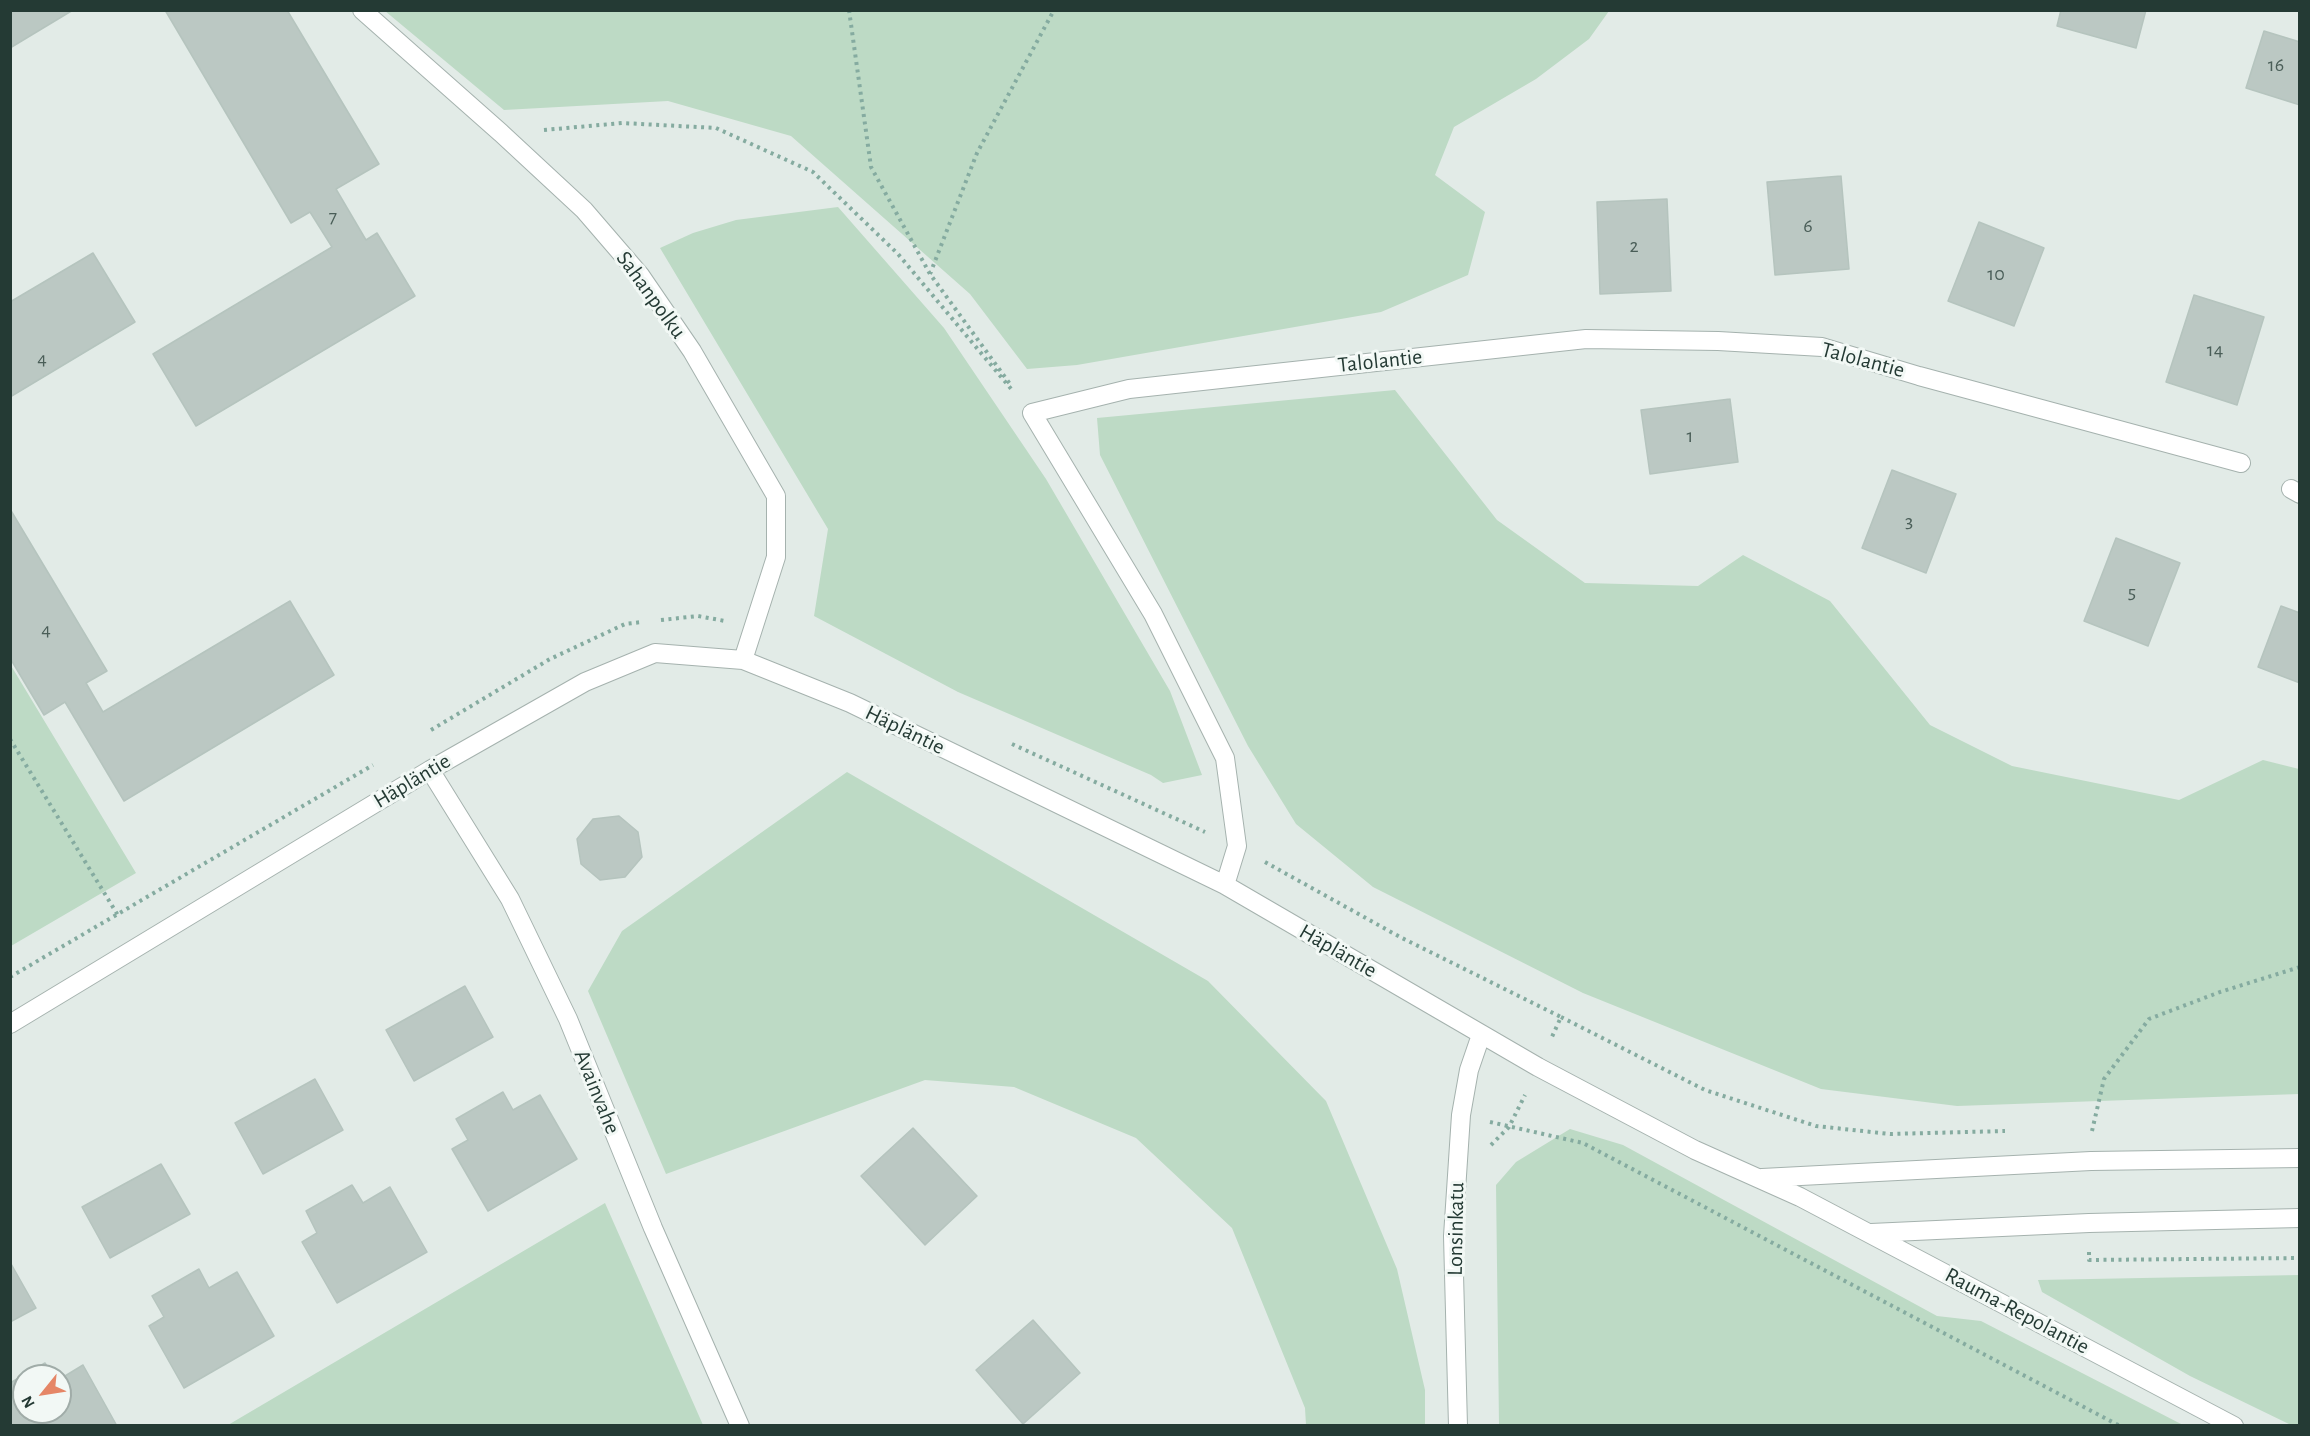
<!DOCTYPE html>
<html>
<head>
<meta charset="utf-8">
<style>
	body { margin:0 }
	#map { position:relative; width:2310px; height:1436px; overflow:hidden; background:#e2ebe7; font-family:"Alegreya Sans",sans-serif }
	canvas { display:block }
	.frame { position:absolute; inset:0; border:12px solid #243a34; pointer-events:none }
	.north { position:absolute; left:12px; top:1364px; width:60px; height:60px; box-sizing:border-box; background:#f2f8f5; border:2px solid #a0aca8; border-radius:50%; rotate:240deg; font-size:16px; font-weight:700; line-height:24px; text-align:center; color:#243a34 }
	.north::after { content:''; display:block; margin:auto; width:21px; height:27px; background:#e58666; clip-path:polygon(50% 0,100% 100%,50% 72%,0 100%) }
</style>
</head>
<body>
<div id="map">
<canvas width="2310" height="1436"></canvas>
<div class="frame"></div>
<div class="north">N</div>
</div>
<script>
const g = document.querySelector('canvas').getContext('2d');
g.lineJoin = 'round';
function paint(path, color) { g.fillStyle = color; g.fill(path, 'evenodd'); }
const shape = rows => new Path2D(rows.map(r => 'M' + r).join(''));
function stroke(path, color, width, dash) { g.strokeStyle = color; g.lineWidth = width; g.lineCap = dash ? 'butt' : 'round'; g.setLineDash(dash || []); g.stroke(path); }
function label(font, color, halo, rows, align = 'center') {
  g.font = font + ' "Alegreya Sans",sans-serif'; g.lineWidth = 6; g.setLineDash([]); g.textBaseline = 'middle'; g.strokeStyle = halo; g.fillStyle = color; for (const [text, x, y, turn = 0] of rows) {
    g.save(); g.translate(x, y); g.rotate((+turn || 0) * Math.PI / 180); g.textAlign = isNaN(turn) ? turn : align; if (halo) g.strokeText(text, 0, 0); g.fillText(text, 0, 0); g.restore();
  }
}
const green = shape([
	[385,11,1609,11,1589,39,1536,79,1454,127,1435,175,1485,212,1468,275,1381,312,1077,365,1027,369,970,294,791,136,668,101,504,110],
	[838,207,944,328,1046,479,1170,691,1202,775,1163,783,1151,775,958,692,814,616,828,529,660,248,693,233,736,220],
	[1395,390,1497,520,1585,583,1698,586,1743,555,1830,601,1930,725,2012,766,2179,800,2263,760,2299,769,2299,1094,1957,1106,1821,1089,1583,993,1373,887,1296,824,1248,746,1100,455,1097,418],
	[10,664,136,873,11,946,10,946],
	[847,772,1208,981,1326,1101,1397,1269,1425,1390,1425,1425,1306,1425,1305,1408,1232,1228,1136,1138,1014,1087,925,1080,666,1174,588,991,622,931],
	[1570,1129,1623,1145,1937,1316,1981,1321,2183,1425,1499,1425,1496,1185,1516,1162],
	[605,1203,703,1425,228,1425],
	[2299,1275,2299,1426,2291,1425,2190,1376,2042,1292,2038,1280]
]);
const building = shape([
	[10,10,73,10,10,48,10,10],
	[165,10,287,10,379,164,336,189,366,240,377,233,415,296,196,426,153,354,332,247,310,212,291,223,165,10],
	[2061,10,2146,10,2136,48,2057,26,2061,10],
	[2264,31,2300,42,2300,105,2246,88,2264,31],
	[1841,176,1849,269,1775,275,1767,182,1841,176],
	[1667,199,1671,291,1600,294,1597,202,1667,199],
	[1979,222,2044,248,2014,326,1948,301,1979,222],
	[93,253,135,322,10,397,10,302,93,253],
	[2194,295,2264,317,2237,405,2166,382,2194,295],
	[1730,399,1738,462,1650,474,1641,410,1730,399],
	[1892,470,1956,494,1926,573,1862,548,1892,470],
	[10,509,107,671,86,683,103,712,290,601,334,675,124,801,65,702,44,715,10,658,10,509],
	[2116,538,2180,563,2148,646,2084,621,2116,538],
	[2281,606,2300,613,2300,683,2258,667,2281,606],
	[619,816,638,832,642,857,625,877,600,880,581,864,577,839,593,819,619,816],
	[465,986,493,1037,414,1081,386,1030,465,986],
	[315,1079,343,1130,263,1174,235,1123,315,1079],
	[503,1092,513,1110,540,1095,577,1159,488,1211,452,1149,468,1140,456,1119,503,1092],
	[913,1128,977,1196,925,1245,861,1176,913,1128],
	[161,1164,190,1214,110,1258,82,1207,161,1164],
	[352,1185,363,1203,390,1187,427,1252,337,1303,302,1242,317,1233,306,1211,352,1185],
	[10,1262,36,1308,10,1322,10,1262],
	[199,1269,209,1288,237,1272,274,1336,184,1388,149,1326,164,1317,152,1296,199,1269],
	[1033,1320,1080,1373,1023,1424,976,1370,1033,1320],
	[45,1363,53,1376,24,1376,24,1412,60,1412,60,1379,83,1365,117,1426,10,1426,10,1383,45,1363]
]);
const path = shape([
	[849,10,871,167,930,274,1010,384],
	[544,130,622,123,716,128,813,172,898,254,1012,390],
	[930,274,977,153,1054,10],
	[661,620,698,616,725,621],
	[431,730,550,659,625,624,642,622],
	[10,739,119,917],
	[1012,744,1205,832],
	[1265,862,1400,937,1561,1017,1551,1039],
	[10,977,373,765],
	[1561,1017,1705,1090,1816,1126,1890,1134,2005,1131],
	[1490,1122,1583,1143,2120,1426],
	[2092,1131,2104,1079,2149,1019,2220,992,2300,967],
	[1491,1145,1509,1127,1525,1095],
	[2089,1252,2089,1260,2300,1258]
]);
const minor = shape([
	[362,10,501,133,584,210,640,275,692,351,776,496,776,557,743,660],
	[2291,489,2300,494],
	[430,770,510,899,568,1019,653,1228,740,1426],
	[1225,885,1237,846,1225,758,1153,614,1032,413,1129,389,1586,339,1718,341,1822,347,1919,376,2241,463],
	[10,1024,430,770,585,682,655,653,743,660,850,703,1225,885,1538,1067,1695,1150,1800,1197,2234,1426],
	[1762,1178,2091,1161,2300,1158],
	[1871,1233,2089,1223,2300,1218],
	[1458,1426,1453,1236,1461,1115,1469,1070,1481,1035]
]);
const numberNames = [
	["16",2276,65],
	["7",333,217],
	["6",1808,226],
	["2",1634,246],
	["10",1996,274],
	["14",2215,350],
	["4",42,359],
	["1",1690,436],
	["3",1909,521],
	["5",2132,592],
	["4",46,630]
];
const streetNames = [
	["Sahanpolku",651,295,54],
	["Talolantie",1863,360,15],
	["Talolantie",1380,361,-6],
	["Häpläntie",905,730,26],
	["Häpläntie",412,781,-31],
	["Häpläntie",1338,951,30],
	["Avainvahe",597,1092,68],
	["Lonsinkatu",1456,1229,-89],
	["Rauma-Repolantie",2017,1311,28]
];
paint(green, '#bddac5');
paint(building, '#bbc8c3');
stroke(building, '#b5c4be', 1.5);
stroke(minor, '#a5b2ae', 20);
stroke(path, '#85aba0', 4, [3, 4.5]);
stroke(minor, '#fff', 18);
label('20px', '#4a5e58', null, numberNames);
label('22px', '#243a34', '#f2f8f5', streetNames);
</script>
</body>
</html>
